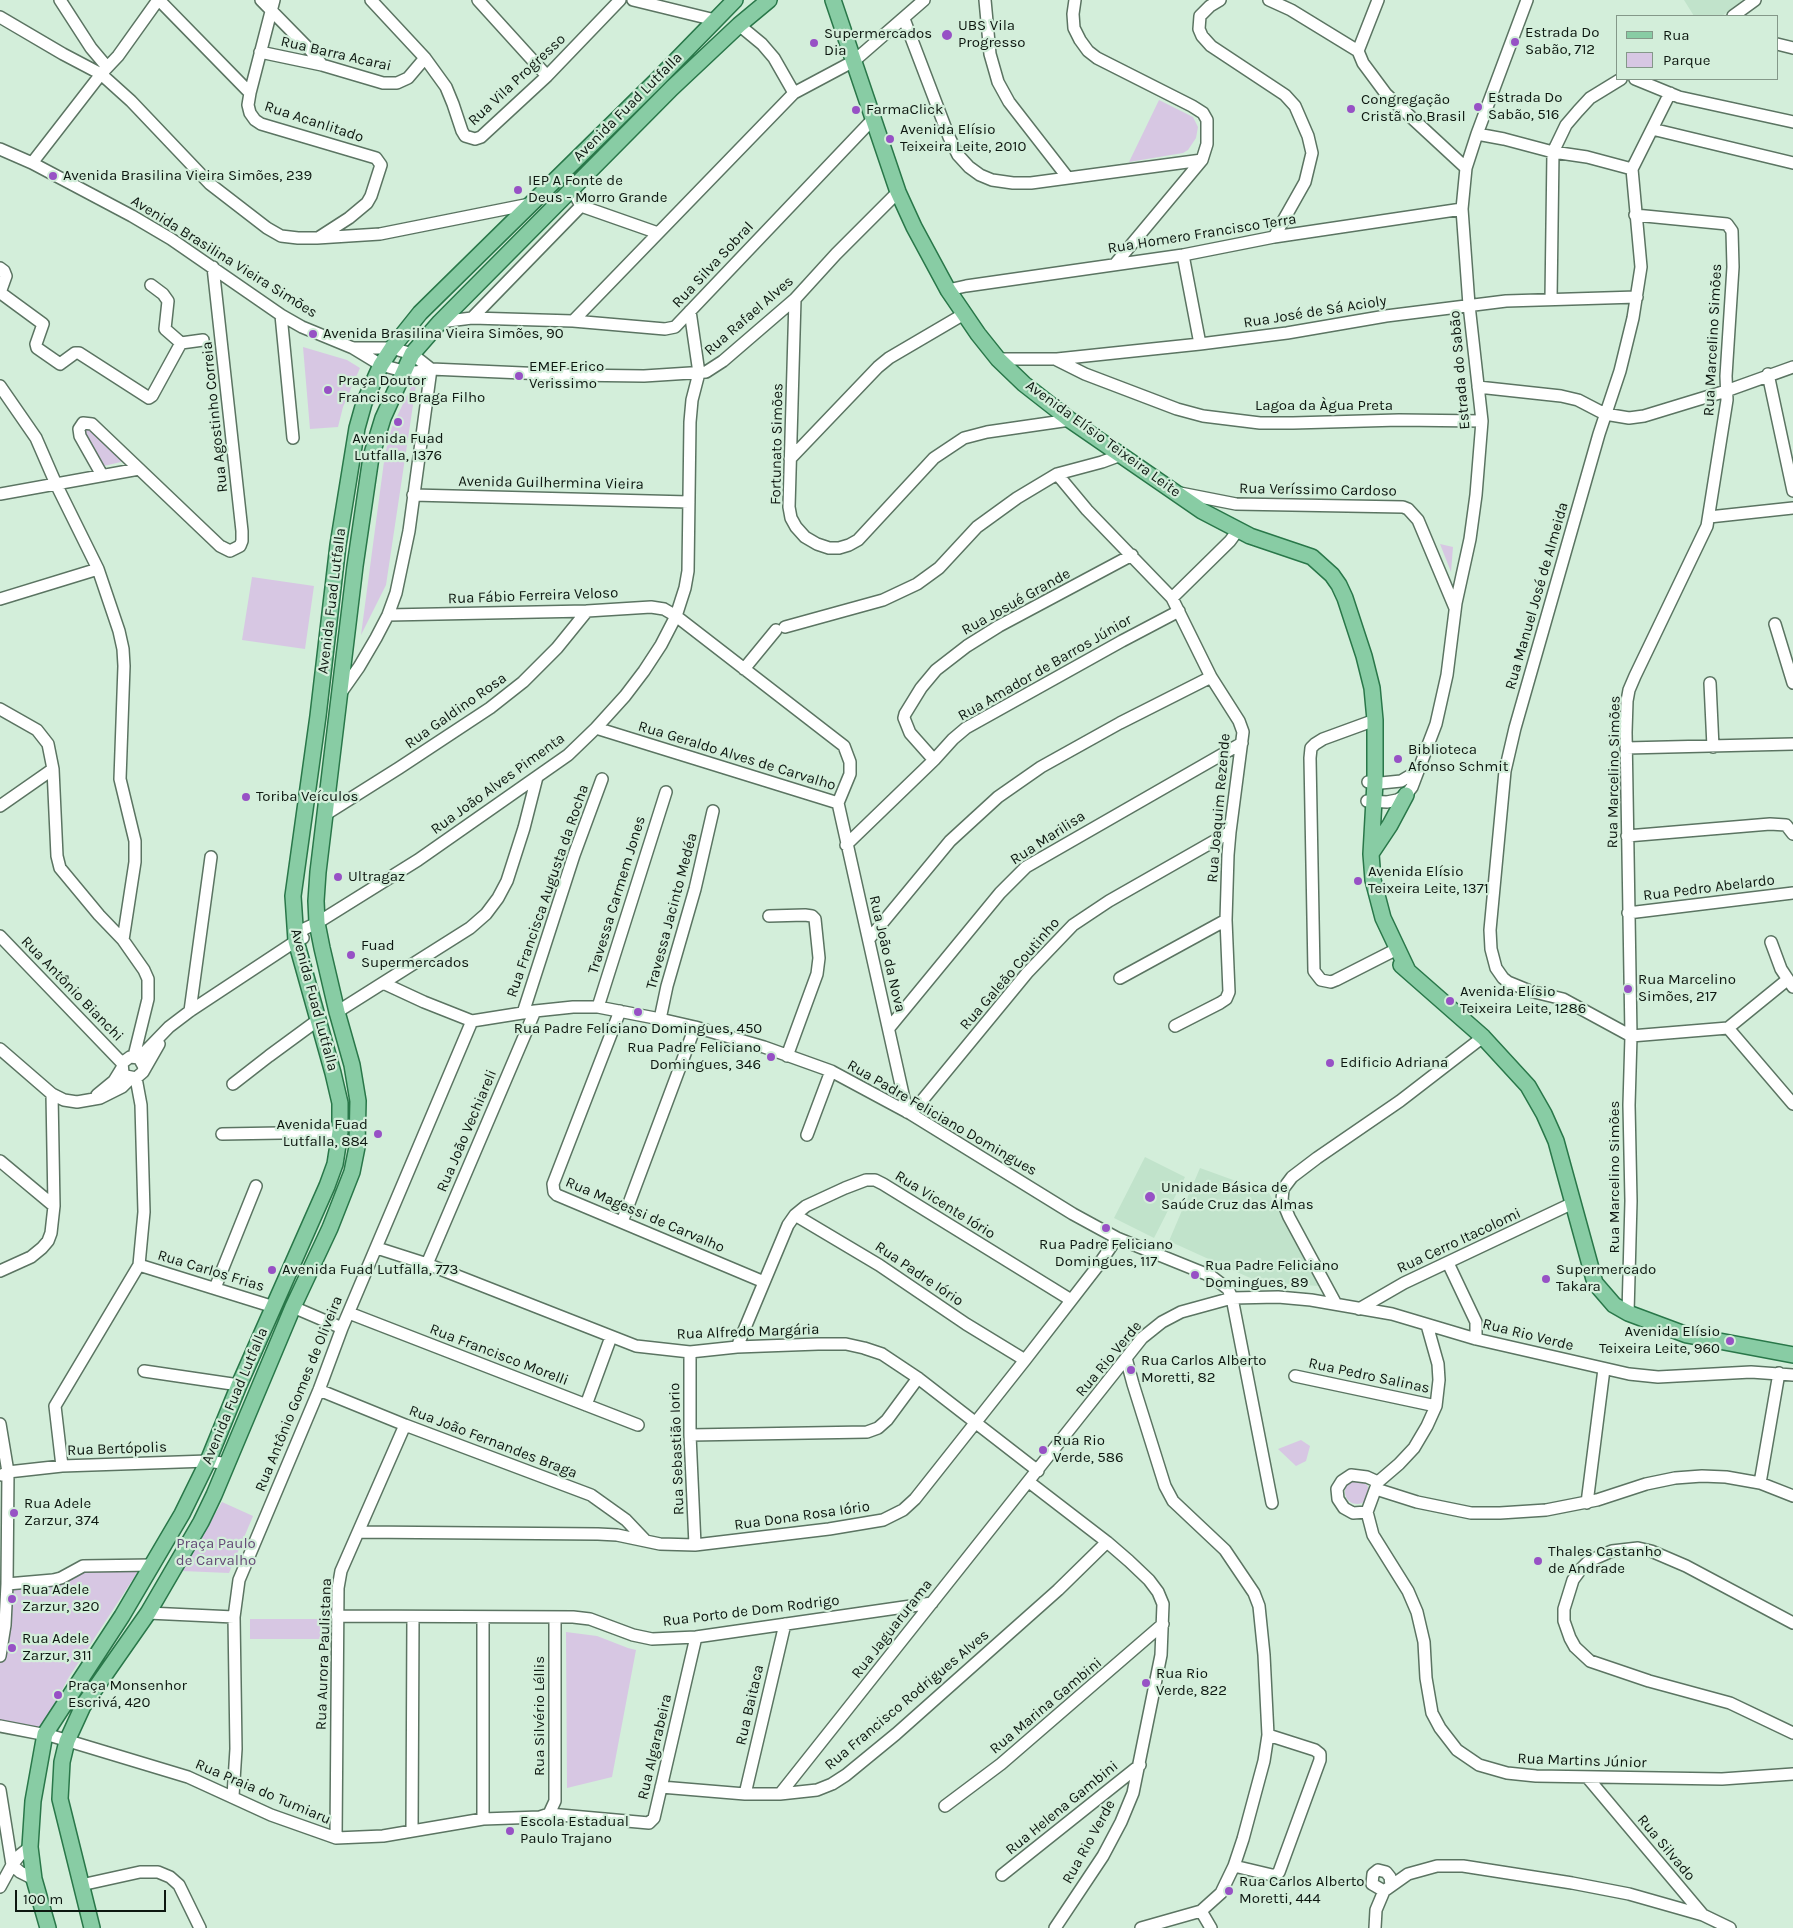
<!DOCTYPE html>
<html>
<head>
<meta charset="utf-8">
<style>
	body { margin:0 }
	#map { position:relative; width:1793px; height:1928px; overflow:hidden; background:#d3eeda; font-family:Karla,sans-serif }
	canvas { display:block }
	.legend { position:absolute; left:1616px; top:15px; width:162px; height:65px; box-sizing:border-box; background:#d3eeda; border:1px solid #849889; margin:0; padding:6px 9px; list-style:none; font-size:15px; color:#0d1710 }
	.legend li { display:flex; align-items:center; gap:10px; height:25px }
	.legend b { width:25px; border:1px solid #849889 }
	.scale { position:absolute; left:15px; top:1890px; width:151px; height:22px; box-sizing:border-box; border:2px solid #0d1710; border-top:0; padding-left:6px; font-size:15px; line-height:18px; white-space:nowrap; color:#0d1710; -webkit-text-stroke:4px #d3eeda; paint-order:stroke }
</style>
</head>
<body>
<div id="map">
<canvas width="1793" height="1928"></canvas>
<ul class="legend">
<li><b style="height:6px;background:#88cca4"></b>Rua</li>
<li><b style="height:14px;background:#d7c7e3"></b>Parque</li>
</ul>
<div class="scale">100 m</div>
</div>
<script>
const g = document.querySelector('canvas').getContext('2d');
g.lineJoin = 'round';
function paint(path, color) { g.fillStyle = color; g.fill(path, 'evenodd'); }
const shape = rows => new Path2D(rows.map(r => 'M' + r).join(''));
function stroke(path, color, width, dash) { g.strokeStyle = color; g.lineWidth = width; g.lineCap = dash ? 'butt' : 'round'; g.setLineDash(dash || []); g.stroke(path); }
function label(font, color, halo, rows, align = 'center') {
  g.font = font + ' Karla,sans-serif'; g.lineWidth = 4.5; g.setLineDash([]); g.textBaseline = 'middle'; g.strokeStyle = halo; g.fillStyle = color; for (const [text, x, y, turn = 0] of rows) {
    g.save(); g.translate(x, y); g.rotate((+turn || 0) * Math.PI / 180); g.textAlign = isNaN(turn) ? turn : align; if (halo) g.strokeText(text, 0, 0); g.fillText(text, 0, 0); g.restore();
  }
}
const built = shape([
	[1684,0,1743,0,1722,16,1694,16],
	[1145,1157,1185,1177,1154,1238,1114,1218],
	[1200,1168,1269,1193,1319,1286,1259,1282,1169,1241]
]);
const green = shape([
	[1159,100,1193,117,1198,127,1196,138,1188,150,1183,153,1129,162],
	[303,347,347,360,360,368,343,407,338,427,310,429],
	[412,385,416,385,386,585,361,635,385,454,392,427],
	[89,425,125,461,104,466,83,439,82,428],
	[1440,544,1453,547,1451,572],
	[252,577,314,586,305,649,242,640],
	[1301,1440,1310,1446,1306,1461,1296,1466,1278,1449],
	'1345 1492a12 12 0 1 1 24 0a12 12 0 1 1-24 0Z',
	[222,1502,253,1516,229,1573,182,1571],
	[85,1570,139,1570,69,1677,40,1731,0,1724,0,1660,4,1649,13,1588],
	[250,1619,321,1619,321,1639,250,1639],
	[566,1632,597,1636,628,1648,636,1650,612,1777,567,1788]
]);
const minor = shape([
	[60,0,91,48,107,67],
	[159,0,250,93],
	[261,0,311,51,322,65],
	[274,0,250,93,248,105,250,113,255,120,261,124,376,158,381,165,371,196,367,203,349,218,318,238],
	[371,0,425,58,446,87,453,104,462,131,465,136,475,139,481,137,547,76,620,0],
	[478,0,547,76],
	[633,0,715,20],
	[985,0,990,54,998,82,1009,102,1068,178],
	[1075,0,1073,14,1074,28,1080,40,1088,51,1097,58,1192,106,1203,113,1207,120,1207,144,1202,160,1116,263],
	[1220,0,1210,6,1200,16,1199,29,1202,36,1211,46,1285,95,1295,106,1308,136,1312,153,1305,182,1274,237],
	[1269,0,1291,10,1358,51],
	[1378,0,1358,51,1363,63,1386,94,1466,168],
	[1733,16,1755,0],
	[0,17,63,54,101,74,131,101,210,184,267,228,281,236,298,238,317,238,380,234,530,204],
	[904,19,949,137,958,155,969,167,980,175,992,180,1013,183,1031,183,1202,160],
	[739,25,762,44,774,58,794,93],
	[1777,44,1793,48],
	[260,52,322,65,383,83,397,83,408,78,425,58],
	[1635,79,1679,97,1793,122],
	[1670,93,1632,169,1641,267,1633,318,1620,371,1599,434,1515,728,1505,771,1490,930,1491,949,1496,968,1503,978,1508,982,1530,991,1563,999,1631,1036,1728,1028,1787,980],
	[1652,129,1793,163],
	[1477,134,1504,139,1553,152,1587,157,1632,169],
	[0,149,32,163,132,216,171,239,281,315,302,327,353,348,381,365,403,371,417,372,431,369,569,375,644,376,706,372,723,361,795,299,836,254,898,192],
	[32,163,101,74,118,56,158,0],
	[581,206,658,233],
	[1183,255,1200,344],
	[0,268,4,271,6,276,1,290,2,294,43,324,36,344,37,348,60,364,75,353,79,353,149,398,152,396,181,343,165,329,168,301,163,294,151,285],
	[948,290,966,286,1183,255,1274,237,1462,209],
	[795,299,789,507,791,518,796,527,805,537,817,544,829,548,839,548,849,545,858,540,934,458,964,438,987,432,1070,420],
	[1551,299,1553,152,1566,125,1578,111,1590,98,1621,79],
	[281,315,293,438],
	[472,318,581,206,572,189],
	[573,321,794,93,854,61,924,0],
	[440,322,472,318,573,321,665,329,675,327,874,118],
	[181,343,203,340],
	[354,348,392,348,412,354,431,369],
	[998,359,1057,359,1200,344,1287,333,1386,316,1506,301,1637,297],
	[1057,360,1085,374,1177,409,1203,416,1260,423,1293,423,1399,420,1482,421],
	[1768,374,1793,491],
	[0,386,36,438,56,484,98,569,119,631,123,649,124,666,120,779,135,841,135,862,123,940],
	[1478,387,1561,396,1578,400,1605,414,1629,418,1644,416,1726,391,1793,367],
	[790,459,878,367,889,358,964,314],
	[1057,474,1087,510,1172,598,1211,677,1239,721,1243,732,1230,832,1228,855,1226,920,1229,992,1226,999,1220,1003,1175,1026],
	[102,475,80,436,79,429,83,423,92,424,220,546,230,551,240,546,242,541,242,531,213,267],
	[1180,493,1236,504,1403,507,1408,509,1418,520,1455,608],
	[0,494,139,469],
	[413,495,689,502],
	[1709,517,1793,508],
	[1172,598,1230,541,1238,530],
	[0,599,98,569],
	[388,615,587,611,651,607,664,609,676,616,844,746,850,762,850,774,838,803],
	[1775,624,1793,683],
	[785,627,883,600,917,584,939,568,977,527,1017,498,1057,474,1102,462,1121,455],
	[744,669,776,630],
	[1710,683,1713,747],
	[340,694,359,667,376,638,388,615,396,593,409,531,431,369],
	[0,709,37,730,48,744,53,769,57,856,60,868,99,915,123,940,144,970,148,979,148,999,134,1056],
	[1375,720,1323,739,1315,744,1311,748,1310,758,1314,971,1321,980,1331,982,1336,980,1397,949],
	[596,728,838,803],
	[1626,748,1793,744],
	[934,760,910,733,904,718,905,714,921,688,936,670,967,646,999,626,1132,555],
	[1368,782,1381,783,1401,781,1418,771],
	[1367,801,1387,802,1397,800,1406,795,1412,787,1436,724,1447,675,1456,603,1470,539,1476,495,1482,421,1469,305,1462,209,1466,168,1477,134,1527,0],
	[838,803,907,1112],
	[0,806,53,769],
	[326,814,399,768,490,708,523,682,557,648,587,611],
	[1627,836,1770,824,1786,825,1793,834],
	[846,845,934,760,953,739,966,728,1122,641,1179,611],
	[1628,913,1793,893],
	[769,916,805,915,812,916,815,919,819,958,817,974,787,1056],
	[0,936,122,1063],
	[869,939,950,841,998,797,1041,767,1120,723,1211,677],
	[296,941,304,929,317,923,418,860,568,755,596,728,625,696,644,671,661,645,676,616,685,588,688,571,690,422,692,400,699,373,690,311],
	[1771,942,1781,969,1793,987],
	[1120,978,1226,920],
	[383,983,424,1002,472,1021,535,1011,573,1007,598,1007,660,1019,695,1027,764,1047,831,1071,911,1114,1073,1214,1117,1238,1211,1276,1228,1289,1232,1298,1272,1503],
	[598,1007,666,792],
	[190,1011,211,857],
	[620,1011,553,1184,554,1192,557,1195,764,1282],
	[337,1012,470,928,486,914,498,898,507,881,524,828,537,777],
	[523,1013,574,855,602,779],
	[660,1019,667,986,695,889,713,811],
	[889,1028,1000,893,1026,867,1242,743],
	[1728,1028,1793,1104],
	[0,1049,52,1094,64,1100,77,1102,100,1098,122,1087,131,1078],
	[139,1058,169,1027,190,1011,296,941,303,938],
	[143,1072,144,1067,139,1058,130,1057,122,1063,123,1073,126,1076,136,1078,143,1072,159,1044],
	[233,1084,269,1056,318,1020],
	[97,1095,114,1081,122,1068],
	[911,1114,1027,973,1073,925,1109,901,1230,832],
	[222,1134,340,1132],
	[807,1135,831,1071],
	[0,1161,54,1206],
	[795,1215,879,1265,966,1324,1025,1360],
	[622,1222,695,1027],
	[377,1248,427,1264,636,1346,690,1352,737,1347,818,1344,846,1344,864,1348,882,1354,918,1378,1038,1471],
	[1448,1263,1476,1322,1476,1339],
	[427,1264,535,1011],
	[139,1265,274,1307],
	[0,1271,31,1257,42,1248,48,1241,51,1233,54,1206,52,1094],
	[215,1288,256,1186],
	[1336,1304,1289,1217,1282,1200,1283,1189,1292,1177,1317,1158,1400,1101,1483,1037],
	[293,1307,342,1328],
	[1359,1309,1404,1283,1573,1203],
	[349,1313,638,1425],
	[1628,1313,1631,1201,1629,1105,1631,1036,1626,732,1627,701,1629,690,1635,676,1707,526,1727,400,1726,376,1733,267,1732,231,1727,224,1635,215],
	[1427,1325,1438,1364,1439,1380,1436,1406,1427,1426,1414,1448,1399,1464,1378,1482,1367,1512,1373,1535,1408,1591,1417,1612,1424,1642,1426,1678,1432,1713,1440,1728,1457,1750,1479,1765,1507,1773,1536,1776,1722,1779,1793,1774],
	[737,1347,788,1225,795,1215,806,1206,845,1188,866,1180,875,1180,883,1184,1071,1300],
	[690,1352,690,1435,695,1545],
	[1126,1358,1133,1384,1165,1486,1173,1501,1225,1550,1254,1593,1259,1606,1264,1655,1268,1735,1264,1761,1243,1839,1234,1866,1221,1893,1201,1911,1141,1928],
	[144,1371,239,1385],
	[1295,1376,1436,1406],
	[319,1390,405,1425,591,1495,626,1520,645,1540],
	[586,1405,611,1337],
	[0,1424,8,1472,7,1584,5,1625,0,1656],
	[690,1435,867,1432,878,1428,887,1420,918,1378],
	[62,1466,55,1406,139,1265,144,1212,141,1105,136,1078],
	[2,1475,8,1472,62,1466,208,1461,228,1464],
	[1029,1482,1107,1542,1129,1561,1149,1580,1158,1592,1163,1604,1161,1655,1133,1793,1121,1822,1103,1856,1055,1928],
	[1760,1483,1779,1373],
	[1376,1489,1417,1502,1471,1513,1500,1513,1546,1510,1597,1500,1646,1484,1675,1478,1702,1476,1726,1477,1760,1483,1793,1496],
	[1587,1503,1604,1369],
	[1367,1512,1353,1513,1344,1508,1338,1499,1337,1489,1342,1481,1351,1475,1367,1477,1378,1482],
	[359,1532,598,1534,617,1535,660,1544,695,1545,829,1529,883,1520,903,1510,915,1499,1025,1360,1097,1267,1117,1238],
	[7,1584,53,1580,61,1578,83,1566,153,1565],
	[148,1613,234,1617],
	[337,1616,573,1617,590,1619,633,1635,652,1639,696,1637,932,1603],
	[483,1618,483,1819],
	[1793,1623,1686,1566,1651,1551,1638,1548,1612,1551,1589,1561,1581,1569,1573,1580,1564,1609,1564,1621,1570,1638,1575,1647,1590,1661,1649,1681,1730,1703,1793,1733],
	[0,1726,52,1736,188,1777,271,1815,336,1838,383,1836,483,1819,540,1817,549,1814,649,1823,654,1818,696,1637],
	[1587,1777,1703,1915,1730,1928],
	[661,1787,745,1794,780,1794,817,1790,832,1784,846,1775,896,1734,1058,1590,1107,1542],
	[0,1790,12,1865],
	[745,1794,785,1624],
	[780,1794,1142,1338,1162,1322,1181,1312,1232,1298,1278,1297,1311,1300,1392,1314,1476,1339,1629,1374,1658,1377,1751,1372,1793,1375],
	[233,1796,236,1749,234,1617,239,1580,319,1390,342,1328,472,1021],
	[945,1806,1001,1764,1163,1624],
	[549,1814,555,1801,555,1618],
	[412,1831,413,1617],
	[336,1838,338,1588,341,1571,405,1425],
	[12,1865,20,1872,34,1879],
	[1234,1866,1272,1875,1276,1875,1279,1872,1320,1760,1320,1754,1315,1750,1268,1735],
	[1002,1875,1140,1765],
	[81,1885,140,1872,158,1872,170,1877,179,1885,200,1928],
	[0,1887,12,1865,20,1855,30,1847],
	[1384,1891,1372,1884,1373,1874,1378,1870,1386,1872,1390,1877,1391,1885],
	[1201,1911,1211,1928],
	[1375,1928,1376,1910,1384,1891,1408,1874,1437,1866,1463,1866,1572,1883,1629,1894,1703,1915]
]);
const major = shape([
	[833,0,898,192,914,227,948,290,978,334,998,359,1024,384,1070,420,1202,511,1250,536,1312,557,1332,575,1339,585,1345,598,1364,656,1372,688,1375,720,1375,782,1371,854,1373,880,1383,918,1408,971],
	[1372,852,1390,825,1406,795],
	[1401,965,1483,1037,1528,1086,1544,1114,1556,1141,1595,1283,1614,1305,1628,1313,1687,1335,1793,1355],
	[48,1928,34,1879,30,1847,33,1801,45,1734,122,1616,182,1514,208,1461,239,1385,327,1186,335,1164,340,1132,340,1103,333,1073,296,941,293,896,318,716,338,545,357,428,364,403,381,365,392,348,420,313,656,81,735,0],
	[92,1928,60,1799,62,1762,67,1741,83,1706,148,1613,201,1522,214,1495,293,1307,330,1228,352,1172,357,1147,358,1101,352,1065,337,1012,322,948,317,923,316,901,318,872,355,566,371,457,383,418,412,354,440,322,672,88,739,25,769,0]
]);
const markers = [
	[947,35,6,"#9751c5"],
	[1515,42,5,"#9751c5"],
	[814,43,5,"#9751c5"],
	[1478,107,5,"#9751c5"],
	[1351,109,5,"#9751c5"],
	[856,110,5,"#9751c5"],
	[890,139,5,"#9751c5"],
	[53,176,5,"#9751c5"],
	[518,190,5,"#9751c5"],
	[313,334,5,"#9751c5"],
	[519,376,5,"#9751c5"],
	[328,390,5,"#9751c5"],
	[398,422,5,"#9751c5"],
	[1398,759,5,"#9751c5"],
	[246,797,5,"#9751c5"],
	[338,877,5,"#9751c5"],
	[1358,881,5,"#9751c5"],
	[351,955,5,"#9751c5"],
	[1628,989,5,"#9751c5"],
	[1450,1001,5,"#9751c5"],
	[638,1012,5,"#9751c5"],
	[771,1057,5,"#9751c5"],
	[1330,1063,5,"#9751c5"],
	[378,1134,5,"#9751c5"],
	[1150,1197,6,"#9751c5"],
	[1106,1228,5,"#9751c5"],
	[272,1270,5,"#9751c5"],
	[1195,1275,5,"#9751c5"],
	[1546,1279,5,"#9751c5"],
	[1730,1341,5,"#9751c5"],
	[1131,1370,5,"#9751c5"],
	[1043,1450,5,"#9751c5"],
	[14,1513,5,"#9751c5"],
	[1538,1561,5,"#9751c5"],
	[12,1599,5,"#9751c5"],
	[12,1648,5,"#9751c5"],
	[1146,1683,5,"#9751c5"],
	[58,1695,5,"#9751c5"],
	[510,1831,5,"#9751c5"],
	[1229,1891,5,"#9751c5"]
];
const poiNames = [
	["UBS Vila",958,26],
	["Progresso",958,43],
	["Estrada Do",1525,33],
	["Sabão, 712",1525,50],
	["Supermercados",824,34],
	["Dia",824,51],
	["Estrada Do",1488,98],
	["Sabão, 516",1488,115],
	["Congregação",1361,100],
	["Cristã no Brasil",1361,117],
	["FarmaClick",866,110],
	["Avenida Elísio",900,130],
	["Teixeira Leite, 2010",900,147],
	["Avenida Brasilina Vieira Simões, 239",63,176],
	["IEP A Fonte de",528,181],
	["Deus - Morro Grande",528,198],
	["Avenida Brasilina Vieira Simões, 90",323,334],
	["EMEF Erico",529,367],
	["Verissimo",529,384],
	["Praça Doutor",338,381],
	["Francisco Braga Filho",338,398],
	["Avenida Fuad",398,439,"center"],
	["Lutfalla, 1376",398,456,"center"],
	["Biblioteca",1408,750],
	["Afonso Schmit",1408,767],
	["Toriba Veículos",256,797],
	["Avenida Elísio",1368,872],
	["Teixeira Leite, 1371",1368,889],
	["Ultragaz",348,877],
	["Fuad",361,946],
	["Supermercados",361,963],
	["Rua Marcelino",1638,980],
	["Simões, 217",1638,997],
	["Avenida Elísio",1460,992],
	["Teixeira Leite, 1286",1460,1009],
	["Rua Padre Feliciano Domingues, 450",638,1029,"center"],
	["Rua Padre Feliciano",761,1048,"right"],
	["Domingues, 346",761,1065,"right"],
	["Edificio Adriana",1340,1063],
	["Avenida Fuad",368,1125,"right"],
	["Lutfalla, 884",368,1142,"right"],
	["Unidade Básica de",1161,1188],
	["Saúde Cruz das Almas",1161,1205],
	["Rua Padre Feliciano",1106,1245,"center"],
	["Domingues, 117",1106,1262,"center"],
	["Rua Padre Feliciano",1205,1266],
	["Domingues, 89",1205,1283],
	["Avenida Fuad Lutfalla, 773",282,1270],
	["Supermercado",1556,1270],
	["Takara",1556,1287],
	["Avenida Elísio",1720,1332,"right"],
	["Teixeira Leite, 960",1720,1349,"right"],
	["Rua Carlos Alberto",1141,1361],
	["Moretti, 82",1141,1378],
	["Rua Rio",1053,1441],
	["Verde, 586",1053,1458],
	["Rua Adele",24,1504],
	["Zarzur, 374",24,1521],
	["Thales Castanho",1548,1552],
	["de Andrade",1548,1569],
	["Rua Adele",22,1590],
	["Zarzur, 320",22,1607],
	["Rua Adele",22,1639],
	["Zarzur, 311",22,1656],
	["Rua Rio",1156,1674],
	["Verde, 822",1156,1691],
	["Praça Monsenhor",68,1686],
	["Escrivá, 420",68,1703],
	["Escola Estadual",520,1822],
	["Paulo Trajano",520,1839],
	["Rua Carlos Alberto",1239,1882],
	["Moretti, 444",1239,1899]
];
const streetNames = [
	["Rua Barra Acarai",336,54,13],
	["Rua Vila Progresso",517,80,-43],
	["Avenida Fuad Lutfalla",628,107,-45],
	["Rua Acanlitado",314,122,18],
	["Rua Homero Francisco Terra",1202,234,-9],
	["Avenida Brasilina Vieira Simões",224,257,32],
	["Rua Silva Sobral",713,265,-47],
	["Rua José de Sá Acioly",1315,312,-9],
	["Rua Rafael Alves",749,316,-41],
	["Rua Marcelino Simões",1713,340,-87],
	["Estrada do Sabão",1460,370,-95],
	["Lagoa da Àgua Preta",1324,406],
	["Rua Agostinho Correia",215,417,-96],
	["Avenida Elísio Teixeira Leite",1103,439,36],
	["Fortunato Simões",777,444,-89],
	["Avenida Guilhermina Vieira",551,483,1],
	["Rua Veríssimo Cardoso",1318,490,1],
	["Rua Fábio Ferreira Veloso",533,596,-2],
	["Rua Manuel José de Almeida",1537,596,-74],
	["Avenida Fuad Lutfalla",332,601,-83],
	["Rua Josué Grande",1016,602,-29],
	["Rua Amador de Barros Júnior",1045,668,-30],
	["Rua Galdino Rosa",456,711,-35],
	["Rua Geraldo Alves de Carvalho",737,756,17],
	["Rua Marcelino Simões",1614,772,-89],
	["Rua João Alves Pimenta",498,784,-36],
	["Rua Joaquim Rezende",1219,808,-85],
	["Rua Marilisa",1048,838,-33],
	["Rua Pedro Abelardo",1709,888,-7],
	["Rua Francisca Augusta da Rocha",548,891,-71],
	["Travessa Carmem Jones",617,895,-73],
	["Travessa Jacinto Medéa",672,911,-75],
	["Rua João da Nova",887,954,77],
	["Rua Galeão Coutinho",1010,974,-49],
	["Rua Antônio Bianchi",72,989,46],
	["Avenida Fuad Lutfalla",314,1000,75],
	["Rua Padre Feliciano Domingues",942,1118,30],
	["Rua João Vechiareli",467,1131,-67],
	["Rua Marcelino Simões",1615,1177,-90],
	["Rua Vicente Iório",945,1205,32],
	["Rua Magessi de Carvalho",645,1215,23],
	["Rua Cerro Itacolomi",1459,1241,-25],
	["Rua Carlos Frias",211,1271,17],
	["Rua Padre Iório",919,1274,34],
	["Rua Alfredo Margária",748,1332,-2],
	["Rua Rio Verde",1528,1335,14],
	["Rua Francisco Morelli",499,1355,21],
	["Rua Rio Verde",1109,1359,-50],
	["Rua Pedro Salinas",1369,1376,12],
	["Rua Antônio Gomes de Oliveira",299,1394,-68],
	["Avenida Fuad Lutfalla",235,1396,-67],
	["Rua João Fernandes Braga",493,1442,21],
	["Rua Bertópolis",117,1449,-2],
	["Rua Sebastião Iorio",677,1449,-92],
	["Rua Dona Rosa Iório",802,1516,-8],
	["Rua Porto de Dom Rodrigo",751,1611,-7],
	["Rua Jaguarurama",892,1629,-52],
	["Rua Aurora Paulistana",324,1654,-88],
	["Rua Francisco Rodrigues Alves",907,1700,-40],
	["Rua Baitaca",750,1705,-77],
	["Rua Marina Gambini",1046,1706,-40],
	["Rua Silvério Léllis",540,1716,-90],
	["Rua Algarabeira",655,1747,-77],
	["Rua Martins Júnior",1582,1761,2],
	["Rua Praia do Tumiaru",263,1792,23],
	["Rua Helena Gambini",1062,1808,-39],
	["Rua Rio Verde",1089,1842,-61],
	["Rua Silvado",1666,1848,50]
];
const parkNames = [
	["Praça Paulo",216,1544],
	["de Carvalho",216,1561]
];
paint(built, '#c1e3cb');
paint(green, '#d7c7e3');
stroke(minor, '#5b7462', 14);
stroke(major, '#297749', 18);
stroke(minor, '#fff', 11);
stroke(major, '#88cca4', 15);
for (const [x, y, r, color] of markers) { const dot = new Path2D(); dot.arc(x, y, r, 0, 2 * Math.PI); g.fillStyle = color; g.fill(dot); stroke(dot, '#d3eeda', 2); }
label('15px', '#0d1710', '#d3eeda', poiNames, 'left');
label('15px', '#0d1710', '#d3eeda', streetNames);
label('15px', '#654b77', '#d3eeda', parkNames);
</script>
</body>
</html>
